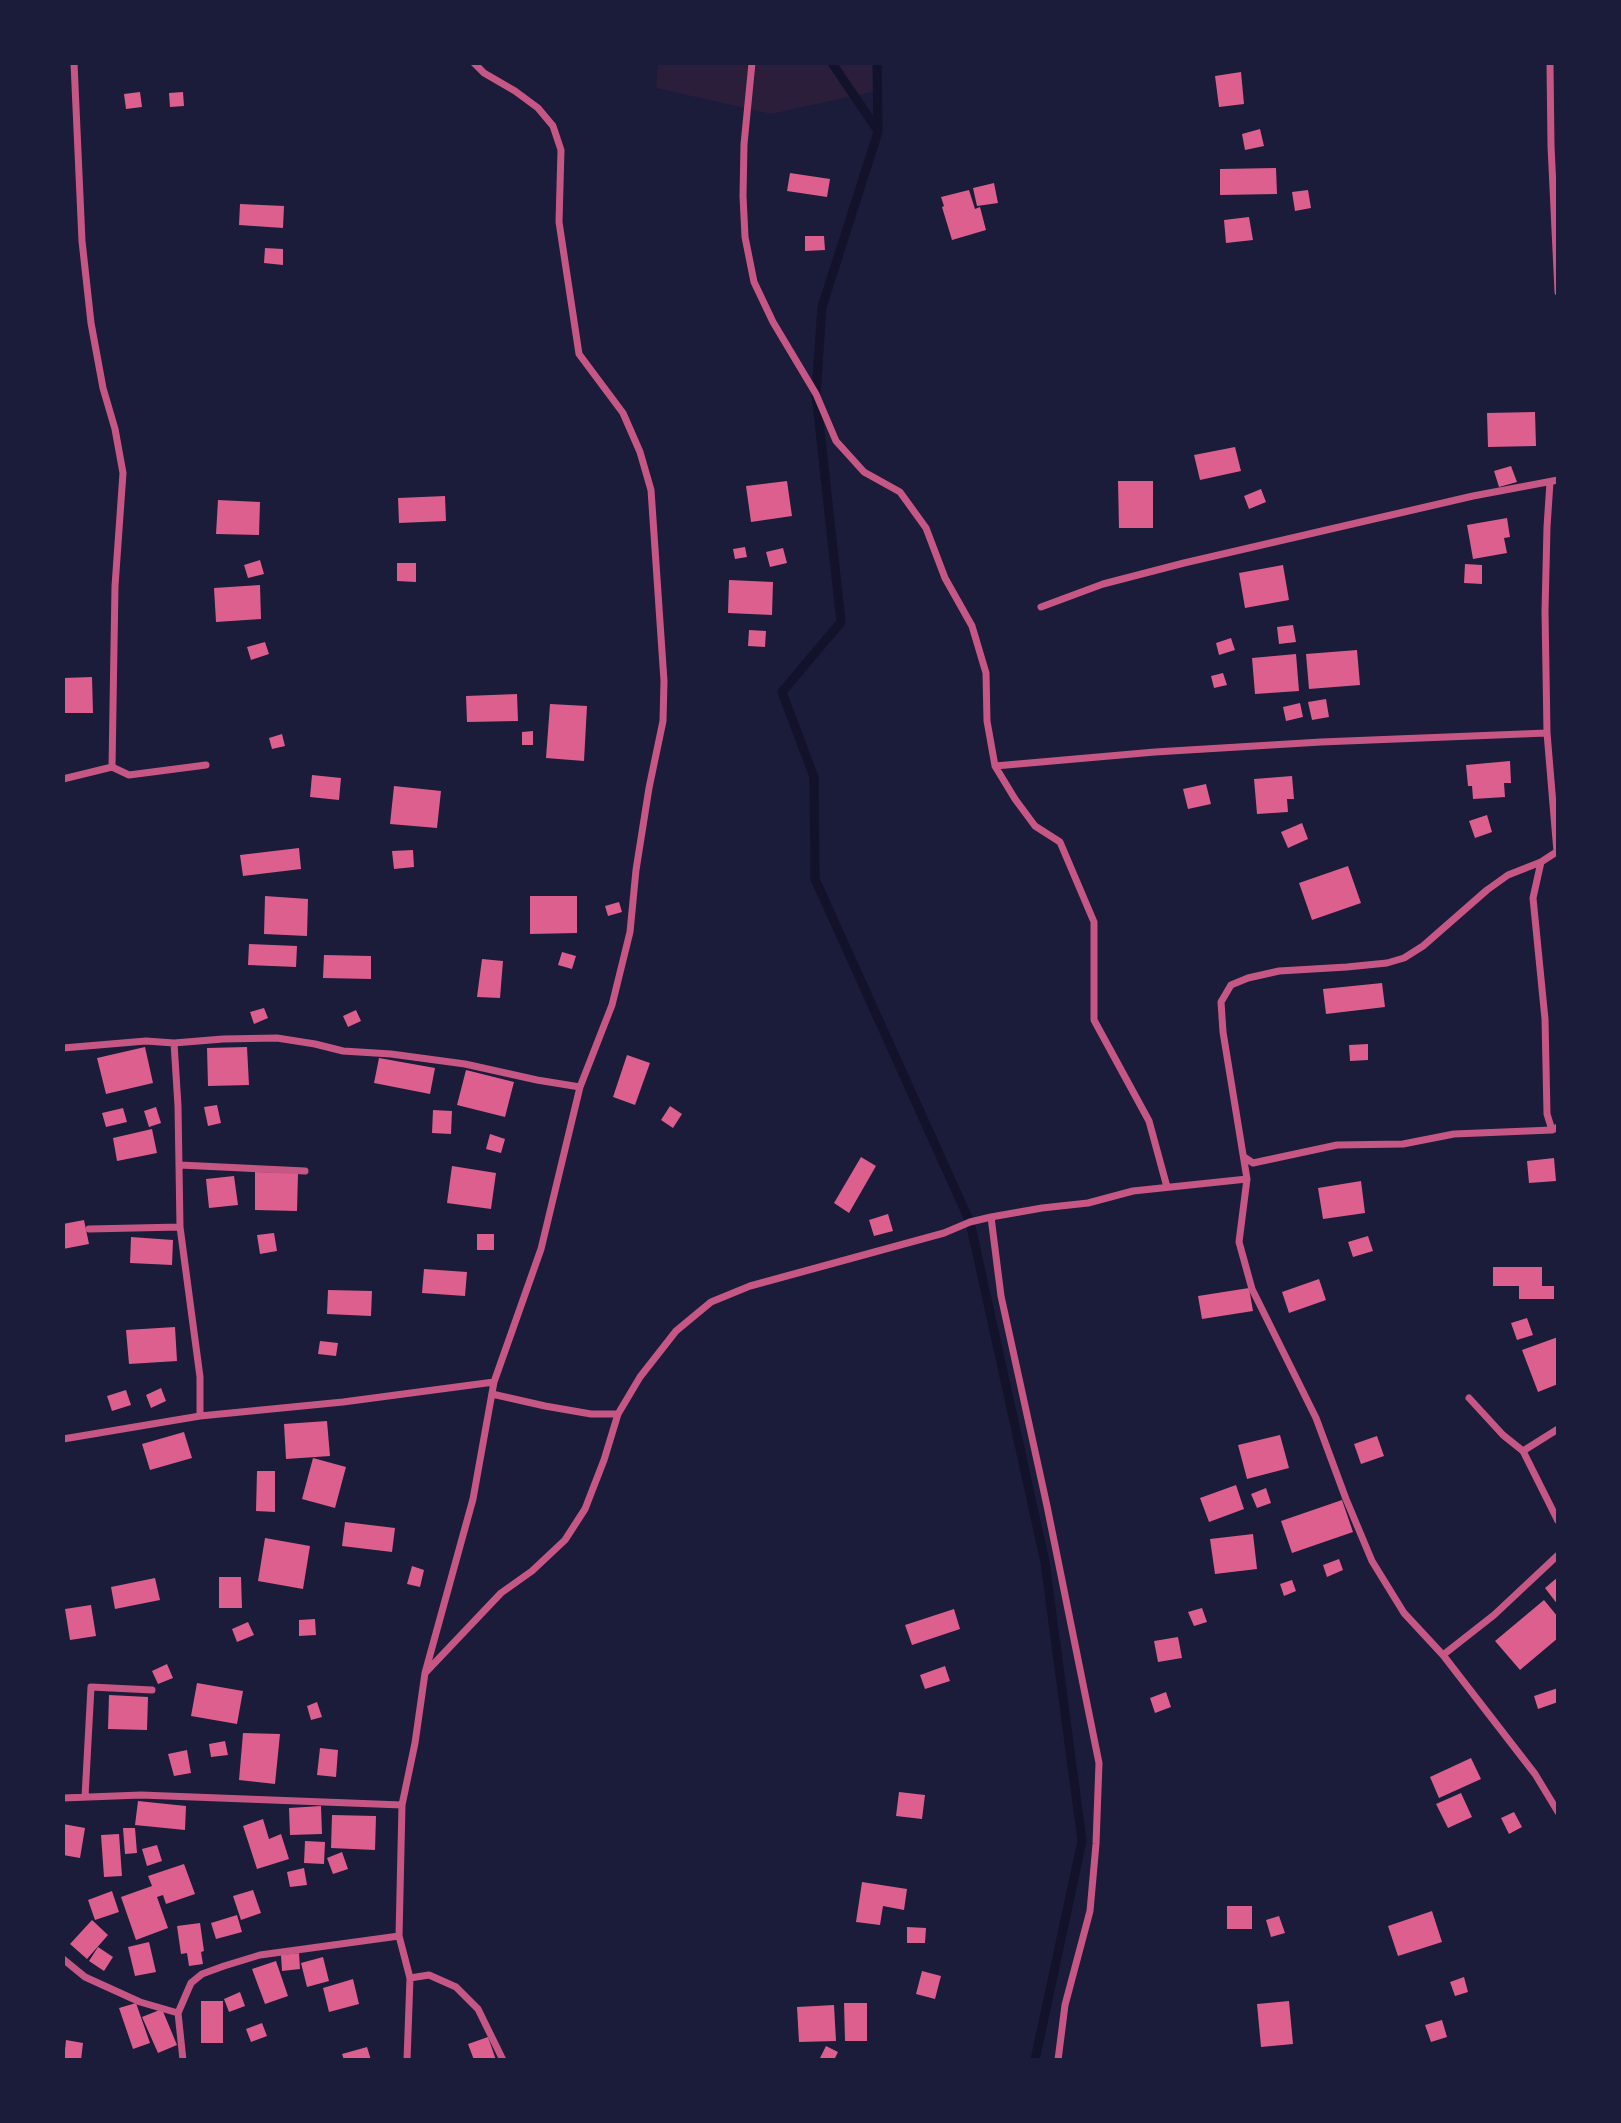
<!DOCTYPE html>
<html>
<head>
<meta charset="utf-8">
<style>
	body { margin:0 }
	#map { position:relative; width:1621px; height:2123px; overflow:hidden; background:#1b1b3a; font-family:Poppins,sans-serif }
	canvas { display:block }
	.frame { position:absolute; inset:0; border:65px solid #1b1b3a; pointer-events:none }
</style>
</head>
<body>
<div id="map">
<canvas width="1621" height="2123"></canvas>
<div class="frame"></div>
</div>
<script>
const g = document.querySelector('canvas').getContext('2d');
g.lineJoin = 'round';
function paint(path, color) { g.fillStyle = color; g.fill(path, 'evenodd'); }
const shape = rows => new Path2D(rows.map(r => 'M' + r).join(''));
function stroke(path, color, width, dash) { g.strokeStyle = color; g.lineWidth = width; g.lineCap = dash ? 'butt' : 'round'; g.setLineDash(dash || []); g.stroke(path); }
const green = shape([
	[658,63,876,63,876,91,771,114,656,88]
]);
const stream = shape([
	[832,63,878,131],
	[877,63,878,132,822,307,816,394,841,622,782,692,814,777,815,879,970,1222,1045,1562,1082,1841,1035,2060]
]);
const building = shape([
	[1241,72,1244,104,1219,107,1215,76],
	[140,92,142,107,126,109,124,94],
	[183,92,184,106,170,107,169,93],
	[1260,129,1264,146,1245,150,1242,134],
	[1276,168,1277,194,1220,195,1220,169],
	[790,173,830,179,827,197,787,191],
	[994,183,998,203,977,206,973,188],
	[969,190,975,209,980,207,986,230,952,240,942,207,944,206,941,197],
	[1308,190,1311,208,1295,211,1292,192],
	[240,204,284,206,283,228,239,225],
	[1249,217,1253,240,1226,243,1224,220],
	[805,236,824,236,825,250,805,251],
	[265,248,283,249,283,265,264,263],
	[1535,412,1536,446,1488,447,1487,413],
	[1235,447,1241,471,1200,480,1194,455],
	[1511,466,1517,482,1499,487,1494,471],
	[787,481,792,516,751,522,746,486],
	[1118,481,1153,481,1153,528,1119,528],
	[1261,489,1266,502,1249,509,1244,496],
	[445,496,446,521,399,523,398,498],
	[218,500,260,502,259,535,216,534],
	[1507,518,1510,537,1504,538,1507,553,1473,559,1467,525],
	[745,547,747,557,735,559,733,549],
	[783,548,787,563,770,567,766,552],
	[260,560,264,574,248,578,244,565],
	[397,563,416,563,416,582,397,581],
	[1465,564,1482,565,1482,584,1464,583],
	[1283,565,1289,600,1245,608,1239,573],
	[729,580,773,582,772,615,728,613],
	[260,585,261,619,216,622,214,588],
	[1293,625,1296,642,1279,644,1277,627],
	[749,630,766,631,765,647,748,646],
	[1231,638,1235,650,1219,655,1216,643],
	[265,642,269,654,251,660,247,647],
	[1357,650,1360,685,1309,689,1306,654],
	[1296,654,1299,691,1255,694,1252,658],
	[1223,673,1227,685,1214,688,1211,676],
	[92,677,93,713,63,713,63,678],
	[517,694,518,721,467,722,466,696],
	[1326,699,1329,717,1312,720,1308,702],
	[1300,703,1303,717,1286,721,1283,707],
	[550,704,587,706,584,761,546,758],
	[533,731,533,745,522,745,522,732],
	[282,734,285,746,272,749,269,738],
	[1510,761,1511,783,1504,783,1505,797,1473,799,1472,786,1468,786,1466,765],
	[312,775,341,778,339,800,310,797],
	[1292,776,1294,799,1287,799,1288,812,1257,814,1254,779],
	[1206,784,1211,804,1188,809,1183,789],
	[394,786,441,791,437,828,390,824],
	[1487,815,1492,832,1475,838,1469,821],
	[1302,823,1308,839,1288,848,1281,832],
	[299,848,301,869,243,876,240,855],
	[413,850,414,867,394,869,392,851],
	[1348,866,1361,903,1312,920,1299,883],
	[265,896,308,899,307,936,264,934],
	[530,896,577,896,577,933,530,934],
	[619,902,622,912,608,916,605,906],
	[249,944,297,946,296,967,248,965],
	[562,952,576,956,572,969,558,965],
	[324,955,371,956,371,979,323,978],
	[482,959,503,961,500,998,477,997],
	[1382,983,1385,1007,1326,1014,1323,989],
	[264,1008,268,1018,254,1024,250,1012],
	[356,1010,361,1021,348,1027,343,1016],
	[1368,1044,1368,1060,1350,1061,1349,1045],
	[145,1047,153,1083,106,1094,97,1058],
	[247,1047,249,1085,208,1086,207,1048],
	[627,1055,650,1063,635,1105,613,1097],
	[379,1058,435,1068,430,1094,374,1083],
	[466,1070,514,1082,505,1117,457,1105],
	[217,1105,221,1123,208,1126,204,1107],
	[670,1106,682,1114,673,1128,661,1120],
	[156,1107,161,1123,149,1127,144,1111],
	[123,1108,127,1122,106,1127,102,1113],
	[433,1110,452,1111,451,1134,432,1133],
	[152,1129,157,1153,117,1161,113,1138],
	[490,1134,505,1139,501,1153,486,1149],
	[861,1157,876,1166,849,1213,834,1203],
	[1554,1158,1556,1181,1529,1183,1527,1161],
	[452,1166,496,1173,491,1209,447,1203],
	[255,1172,298,1173,297,1211,255,1210],
	[234,1176,238,1205,209,1208,206,1179],
	[1361,1181,1365,1213,1323,1219,1318,1188],
	[888,1214,893,1231,874,1236,869,1220],
	[84,1220,89,1244,63,1249,63,1224],
	[274,1233,277,1251,260,1254,257,1235],
	[477,1234,494,1234,494,1250,477,1250],
	[1368,1236,1373,1251,1353,1257,1348,1242],
	[131,1237,173,1240,172,1265,130,1263],
	[1493,1267,1542,1267,1542,1286,1554,1286,1554,1299,1519,1299,1519,1286,1493,1286],
	[424,1269,467,1272,465,1296,422,1293],
	[1319,1279,1326,1300,1289,1313,1282,1292],
	[1249,1288,1253,1311,1202,1319,1198,1296],
	[328,1290,372,1291,371,1316,327,1314],
	[1527,1318,1533,1335,1517,1340,1511,1323],
	[175,1327,177,1361,129,1364,126,1330],
	[1558,1337,1558,1384,1538,1392,1522,1350],
	[320,1341,338,1343,336,1356,318,1354],
	[161,1388,166,1401,151,1408,146,1395],
	[126,1390,131,1405,112,1411,107,1396],
	[327,1421,330,1456,286,1459,284,1424],
	[184,1432,192,1458,150,1470,142,1444],
	[1280,1435,1289,1468,1247,1479,1238,1445],
	[1377,1436,1384,1456,1361,1464,1354,1444],
	[313,1458,346,1467,335,1508,302,1499],
	[257,1471,275,1471,275,1512,256,1511],
	[1236,1485,1244,1509,1209,1522,1200,1498],
	[1266,1488,1271,1503,1257,1508,1251,1494],
	[1342,1500,1353,1532,1292,1553,1281,1521],
	[345,1522,395,1528,392,1552,342,1546],
	[1253,1534,1257,1569,1215,1574,1210,1539],
	[265,1538,310,1546,303,1589,258,1581],
	[1339,1559,1343,1570,1327,1577,1323,1565],
	[412,1566,424,1570,420,1587,407,1584],
	[219,1577,241,1577,242,1608,219,1608],
	[1558,1577,1558,1605,1545,1588],
	[155,1578,160,1600,115,1609,111,1587],
	[1292,1580,1296,1591,1284,1596,1280,1584],
	[1544,1600,1558,1617,1558,1638,1520,1670,1495,1641],
	[91,1605,96,1636,70,1640,65,1609],
	[1202,1608,1207,1622,1194,1626,1188,1612],
	[954,1609,960,1629,912,1645,905,1625],
	[315,1619,316,1635,299,1636,299,1620],
	[248,1622,254,1635,237,1642,232,1629],
	[1178,1637,1182,1658,1158,1662,1154,1641],
	[167,1664,173,1678,158,1684,152,1671],
	[945,1666,950,1681,925,1689,920,1675],
	[197,1683,243,1691,237,1724,191,1716],
	[1558,1688,1558,1702,1538,1709,1534,1696],
	[1166,1692,1171,1707,1155,1713,1150,1698],
	[109,1695,148,1697,147,1730,108,1729],
	[317,1702,322,1717,311,1720,307,1706],
	[243,1733,280,1734,275,1784,239,1780],
	[225,1741,228,1755,211,1757,209,1744],
	[320,1748,338,1750,336,1777,317,1775],
	[187,1750,191,1773,174,1776,168,1754],
	[1471,1758,1481,1779,1439,1798,1430,1777],
	[899,1792,925,1795,922,1819,896,1816],
	[1461,1793,1472,1817,1448,1828,1436,1804],
	[138,1801,186,1806,185,1830,135,1825],
	[321,1806,322,1834,290,1835,289,1808],
	[1514,1812,1522,1827,1509,1834,1501,1818],
	[332,1815,376,1816,375,1850,331,1848],
	[263,1819,269,1839,281,1834,289,1859,257,1869,243,1826],
	[63,1824,85,1828,80,1858,63,1855],
	[123,1828,135,1828,137,1853,125,1854],
	[119,1834,122,1876,104,1877,101,1835],
	[305,1841,325,1842,324,1864,304,1863],
	[157,1845,162,1861,147,1866,142,1849],
	[342,1852,348,1869,333,1874,327,1858],
	[184,1864,195,1894,166,1904,163,1895,157,1897,168,1928,136,1940,121,1897,152,1886,148,1876],
	[304,1868,307,1885,290,1887,287,1872],
	[862,1882,907,1889,904,1910,883,1906,880,1925,856,1922],
	[253,1890,261,1913,241,1920,233,1896],
	[112,1891,119,1912,95,1920,88,1900],
	[1227,1906,1252,1906,1252,1929,1227,1929],
	[1432,1911,1442,1942,1398,1956,1388,1926],
	[237,1915,242,1932,216,1939,211,1923],
	[1279,1916,1285,1933,1271,1937,1266,1920],
	[92,1920,108,1935,87,1959,70,1944],
	[200,1923,204,1951,201,1952,203,1964,189,1966,187,1953,181,1954,177,1926],
	[907,1927,926,1928,925,1943,907,1943],
	[149,1942,156,1972,135,1976,128,1947],
	[98,1947,113,1957,104,1971,89,1961],
	[299,1953,300,1969,282,1971,281,1955],
	[323,1957,329,1981,307,1987,301,1963],
	[276,1961,288,1996,265,2004,252,1969],
	[922,1971,941,1976,935,1999,916,1994],
	[1464,1977,1468,1992,1455,1996,1450,1982],
	[353,1979,359,2004,329,2012,323,1988],
	[240,1992,245,2006,229,2012,224,1999],
	[201,2001,223,2001,223,2043,201,2043],
	[1289,2001,1293,2044,1261,2047,1257,2004],
	[136,2003,150,2043,133,2049,119,2008],
	[844,2003,867,2003,867,2041,845,2041],
	[834,2005,836,2041,799,2042,797,2007],
	[162,2009,177,2045,158,2053,142,2017],
	[1442,2020,1447,2037,1431,2042,1425,2025],
	[262,2023,267,2036,251,2042,246,2029],
	[488,2037,496,2060,474,2060,468,2044],
	[66,2040,83,2043,81,2060,64,2060],
	[826,2046,838,2052,834,2060,819,2060],
	[367,2047,371,2060,344,2060,342,2054]
]);
const minor = shape([
	[752,63,744,144,743,196,745,237,754,282,773,322,816,394,836,441,864,472,900,492,926,528,945,578,972,626,986,673,987,721,995,766,1015,799,1035,826,1060,842,1094,922,1094,1020,1149,1121,1167,1187],
	[1550,63,1551,146,1558,292],
	[1550,482,1547,527,1545,611,1547,733,1557,852],
	[1041,607,1103,584,1184,563,1473,496,1558,480],
	[995,766,1155,752,1321,742,1547,733],
	[112,767,129,775,206,765],
	[63,779,112,767,115,586,123,473,115,429,103,388,91,323,82,241,74,63],
	[1558,851,1541,862,1508,875,1487,890,1423,946,1404,958,1387,963,1347,967,1279,971,1248,978,1231,985,1221,1002,1223,1032,1247,1179,1239,1242,1252,1289,1316,1418,1346,1499,1372,1561,1404,1613,1443,1655,1535,1774,1558,1812],
	[1541,862,1533,898,1545,1019,1547,1114,1552,1130],
	[174,1043,178,1106,180,1227,200,1377,200,1416],
	[63,1048,146,1041,174,1043,223,1039,277,1038,315,1044,343,1051,391,1054,465,1064,537,1080,580,1087],
	[1244,1157,1253,1163,1337,1145,1403,1144,1454,1134,1552,1130,1558,1127],
	[180,1165,305,1171],
	[991,1217,1001,1296,1047,1506,1099,1763,1096,1844,1090,1911,1065,2005,1058,2060],
	[89,1229,180,1227],
	[492,1394,545,1406,591,1414,618,1414],
	[1469,1398,1503,1435,1523,1451,1558,1521],
	[63,1439,200,1416,343,1402,494,1382],
	[1523,1451,1558,1429],
	[1443,1655,1494,1615,1558,1555],
	[426,1672,501,1593,532,1571,565,1540,585,1509,604,1460,618,1414,640,1377,676,1331,711,1302,750,1286,944,1233,970,1222,991,1217,1042,1208,1088,1203,1133,1191,1247,1179],
	[85,1797,91,1687,152,1690],
	[63,1798,141,1795,402,1805],
	[63,1959,85,1977,140,2002,178,2013,191,1983,202,1974,224,1966,260,1955,399,1936],
	[410,1978,429,1975,456,1987,478,2009,503,2060],
	[178,2013,183,2060],
	[407,2060,410,1978,399,1936,402,1805,415,1743,425,1673,473,1499,494,1382,541,1249,580,1087,612,1005,630,932,636,870,649,788,663,721,664,681,651,490,640,452,623,413,579,354,559,222,561,150,553,126,538,108,515,91,484,73,474,63]
]);
paint(green, '#2a1e3b');
stroke(stream, '#12122b', 9);
paint(building, '#dd5f8e');
stroke(minor, '#c65784', 7);
</script>
</body>
</html>
